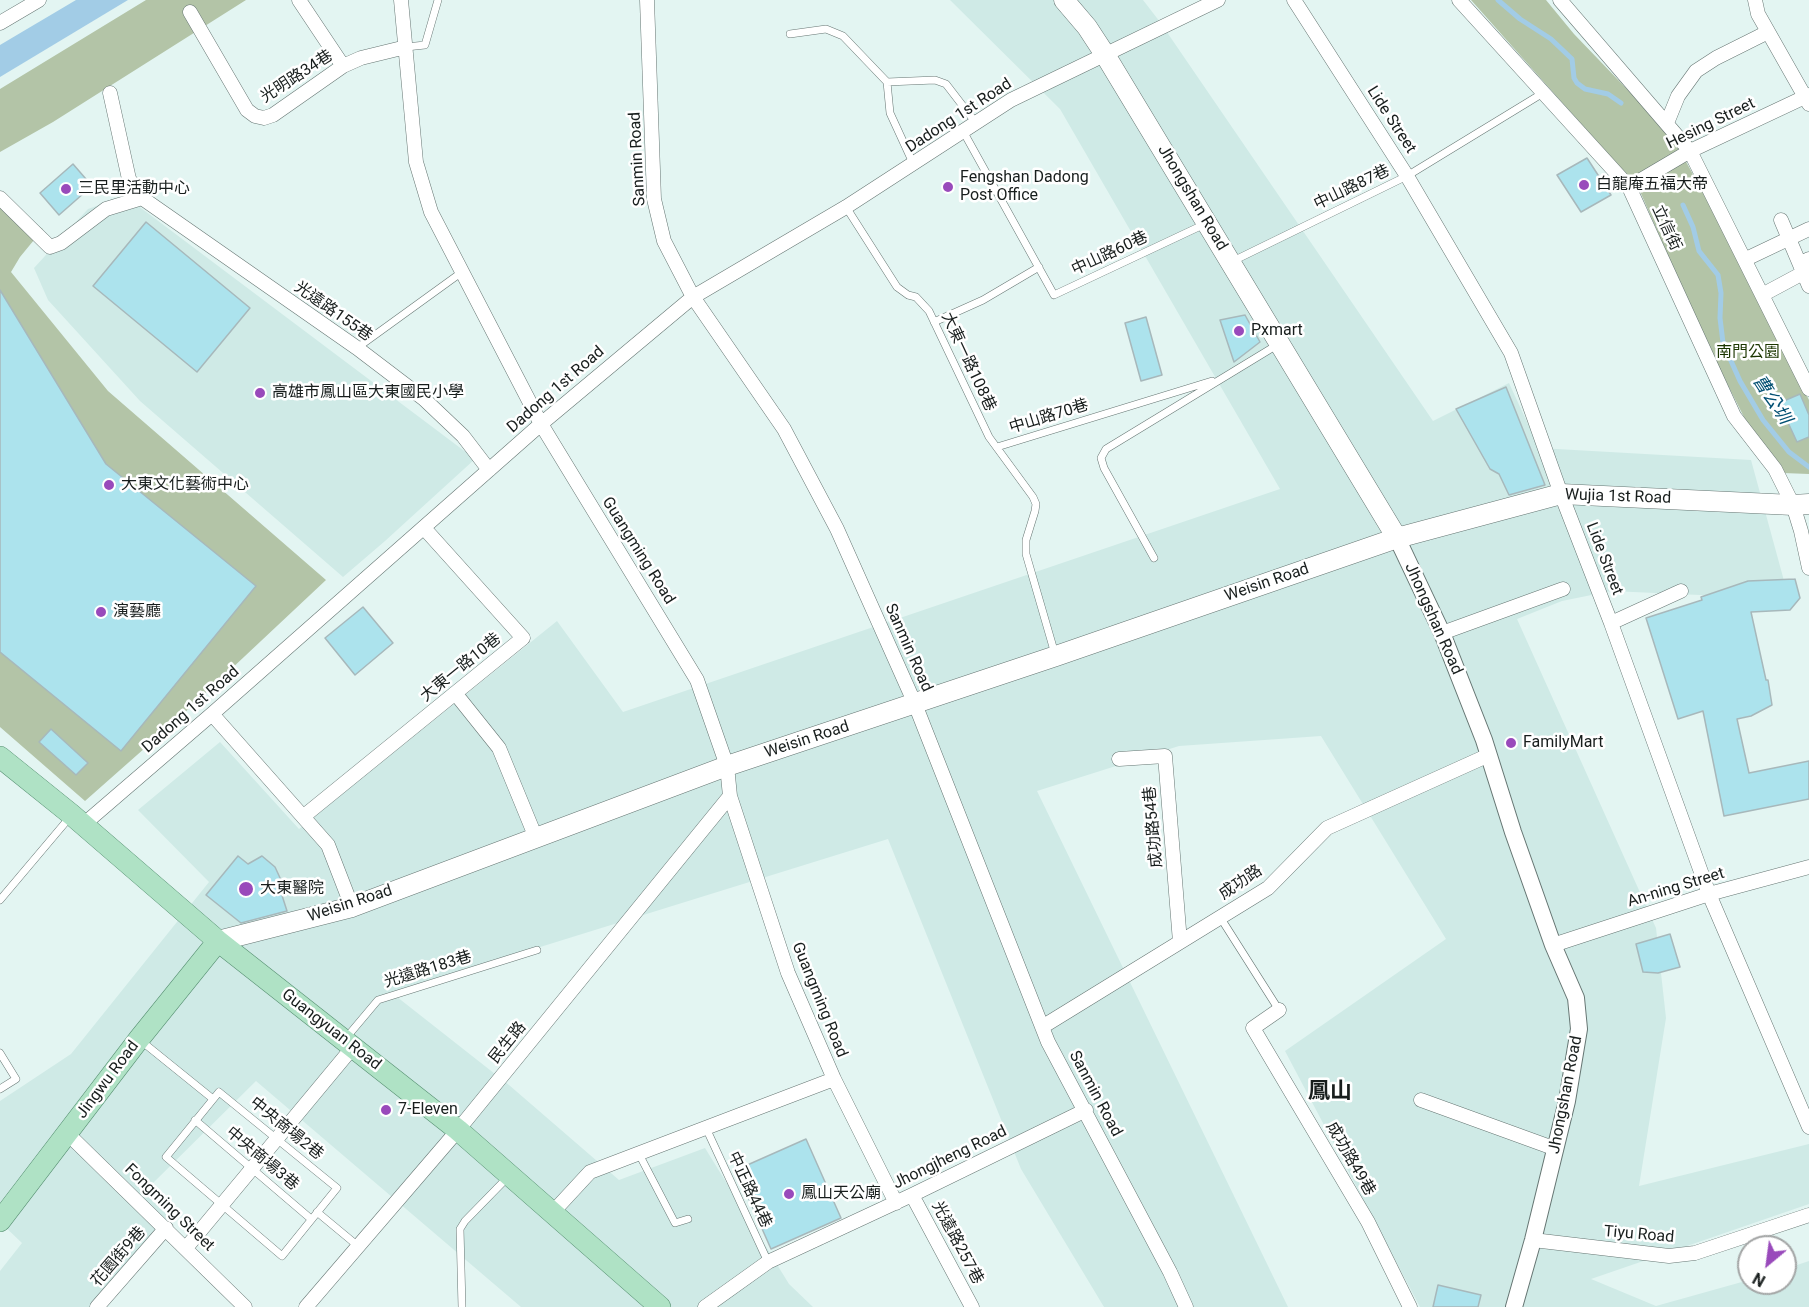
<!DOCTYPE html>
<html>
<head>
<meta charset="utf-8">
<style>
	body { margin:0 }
	#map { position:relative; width:1809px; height:1307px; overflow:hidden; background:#e3f5f2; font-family:Roboto,sans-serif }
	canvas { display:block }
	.north { position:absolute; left:1737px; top:1235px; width:60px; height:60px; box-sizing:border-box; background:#fff; border:2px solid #a3a5a5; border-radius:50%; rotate:209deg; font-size:16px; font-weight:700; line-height:24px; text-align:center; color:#181e1d }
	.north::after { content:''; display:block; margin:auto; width:21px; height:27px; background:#994abb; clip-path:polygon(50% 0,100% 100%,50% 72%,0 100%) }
</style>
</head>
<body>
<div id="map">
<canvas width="1809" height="1307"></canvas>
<div class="north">N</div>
</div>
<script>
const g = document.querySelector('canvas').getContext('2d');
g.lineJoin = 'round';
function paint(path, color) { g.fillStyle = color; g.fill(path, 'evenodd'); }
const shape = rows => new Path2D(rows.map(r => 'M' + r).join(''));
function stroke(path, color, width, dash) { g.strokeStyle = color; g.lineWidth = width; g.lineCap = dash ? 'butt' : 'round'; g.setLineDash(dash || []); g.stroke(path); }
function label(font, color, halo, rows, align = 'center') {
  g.font = font + ' Roboto,"Noto Sans TC",sans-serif'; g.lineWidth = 5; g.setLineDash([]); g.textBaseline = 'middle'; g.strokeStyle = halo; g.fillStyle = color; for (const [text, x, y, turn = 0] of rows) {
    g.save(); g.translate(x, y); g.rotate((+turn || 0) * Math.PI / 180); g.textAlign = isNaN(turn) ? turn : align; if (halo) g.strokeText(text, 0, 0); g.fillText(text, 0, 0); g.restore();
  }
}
const built = shape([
	[950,0,1143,0,1160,22,1433,421,1509,383,1539,448,1751,460,1789,599,1611,591,1562,601,1517,619,1656,928,1666,1018,1639,1186,1809,1144,1809,1204,1591,1279,1656,1306,1749,1280,1749,1283,1785,1283,1785,1269,1809,1261,1809,1307,1420,1307,1285,1051,1446,939,1321,736,1179,746,1037,791,1288,1307,1104,1307,1021,1169,888,839,392,993,509,1085,619,1180,705,1148,789,1284,813,1307,521,1307,256,1081,151,1185,174,1210,90,1307,0,1307,0,1271,22,1243,0,1222,0,1101,71,1054,209,882,138,810,220,742,299,829,557,621,623,712,1280,489,1060,109],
	[125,196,475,459,385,541,343,577,140,401,48,300,34,268,88,209]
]);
const green = shape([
	[146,0,246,0,53,122,0,152,0,89],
	[1471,0,1546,0,1574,34,1672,136,1725,233,1809,400,1809,474,1783,473,1747,423,1703,336,1639,189],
	[0,202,43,229,20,257,11,272,108,391,326,580,180,717,85,801,0,727]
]);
const water = shape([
	[76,0,128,0,0,77,0,45]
]);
const stream = shape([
	[1498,0,1520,19,1551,39,1572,59,1574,78,1577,83,1585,89,1608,94,1621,103],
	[1683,205,1693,227,1699,251,1718,275,1721,293,1720,318,1723,343,1740,381,1763,420,1789,452,1809,467]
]);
const building = shape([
	[1587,158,1611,195,1581,212,1557,175,1587,158],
	[73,164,92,186,59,215,40,193,73,164],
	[146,222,250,308,197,372,93,286,146,222],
	[0,290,106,464,256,586,121,751,0,652,0,290],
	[1245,315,1260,342,1234,362,1220,320,1245,315],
	[1146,317,1162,375,1141,381,1125,323,1146,317],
	[1506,387,1545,485,1509,495,1499,474,1490,469,1456,409,1506,387],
	[1800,394,1809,415,1809,437,1797,442,1779,403,1800,394],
	[1795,579,1800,598,1790,610,1751,612,1766,680,1768,680,1772,705,1751,716,1737,719,1749,773,1809,761,1809,799,1724,816,1703,711,1678,719,1646,618,1702,600,1701,597,1748,581,1795,579],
	[363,607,393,643,355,675,325,638,363,607],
	[51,729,88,763,76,775,39,742,51,729],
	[238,856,248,864,262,856,275,867,281,880,278,883,287,911,241,923,206,895,238,856],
	[1670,934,1680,967,1658,973,1643,972,1636,944,1670,934],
	[806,1139,841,1218,771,1249,736,1170,806,1139],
	[1438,1285,1481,1295,1478,1307,1433,1307,1438,1285]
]);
const service = shape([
	[790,34,826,29,843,36,887,82,890,113,913,163],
	[406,47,425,45,438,0],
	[887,82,935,80,946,84,976,123],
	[963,131,1054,295,1205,224],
	[846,207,897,287,908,295,916,297,929,311,989,437,1033,497,1036,504,1035,511,1026,540,1026,554,1055,654],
	[1233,261,1407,176,1543,93],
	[934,322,983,300,1039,267],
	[357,348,462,272],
	[997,447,1212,381],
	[1154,558,1104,468,1101,458,1106,449,1277,345],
	[0,900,70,817],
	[1220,917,1279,1010],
	[346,1038,378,1000,537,950],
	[140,1040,213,1099],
	[0,1053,16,1079,0,1089],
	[219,1092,337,1188,282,1256,166,1157,219,1092],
	[195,1120,311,1219],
	[706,1128,768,1262],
	[639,1154,675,1223,688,1219],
	[317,1212,358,1246],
	[462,1307,460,1229,465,1221,507,1178]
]);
const minor = shape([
	[299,0,343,66],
	[401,0,416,162,431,212,541,424,697,680,727,766,730,796,788,973,834,1079,896,1203],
	[647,0,654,199,664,241,693,297,784,429,837,529,915,704,1048,1042,1170,1272,1186,1307],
	[1294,0,1407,176,1511,353,1561,494,1611,623,1709,894,1809,1127],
	[1459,0,1629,187,1734,416,1775,469,1793,505,1801,531,1809,568],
	[1560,0,1690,151,1809,389],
	[1755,0,1758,14,1809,104],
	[190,12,247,110,255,116,264,118,273,115,343,66,361,58,406,47],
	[0,23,39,0],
	[110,93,129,179,142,198,357,348,424,399,463,436,489,470],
	[1667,123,1678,96,1696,71,1716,58,1768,32],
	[1629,187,1690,151,1809,95],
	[0,198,50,247,61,243,106,209,142,198],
	[1781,220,1809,286],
	[1746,259,1809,229],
	[1762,295,1803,273,1805,261,1809,259],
	[1611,623,1681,591],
	[1442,633,1563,589],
	[455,693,499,748,536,838],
	[212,714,328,845,352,907],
	[1119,759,1165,756,1180,942],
	[304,816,523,638,424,528],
	[83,825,212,714,541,424,693,297,846,207,1011,100,1218,0],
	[1553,945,1709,894,1809,867],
	[1279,1010,1253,1028,1368,1222,1410,1307],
	[1042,1027,1268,888,1327,828,1489,755],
	[1421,1100,1556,1149],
	[68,1134,245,1307],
	[912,1195,972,1307],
	[553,1212,590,1172,834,1079],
	[1533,1240,1669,1256,1695,1253,1809,1215],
	[186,1248,353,1047],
	[97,1307,166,1228],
	[306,1307,458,1130,730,796],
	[705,1307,768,1262,912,1195,1086,1110]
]);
const tertiary = shape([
	[1397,538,1442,633,1484,740,1513,832,1553,945,1576,998,1579,1029,1567,1101,1533,1240,1514,1307]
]);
const secondary = shape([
	[1064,0,1087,27,1104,53,1397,538],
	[218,941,352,907,727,766,1056,656,1397,538,1561,494,1793,505,1809,504]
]);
const primary = shape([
	[0,757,72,815,218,941,458,1130,660,1307],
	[0,1221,139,1039,218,941]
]);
const markers = [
	[1584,185,6,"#994abb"],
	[948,187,6,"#994abb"],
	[66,189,6,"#994abb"],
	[1239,331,6,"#994abb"],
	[260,393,6,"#994abb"],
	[109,485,6,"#994abb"],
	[101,612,6,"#994abb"],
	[1511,743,6,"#994abb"],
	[246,889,8,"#994abb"],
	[386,1110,6,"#994abb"],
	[789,1194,6,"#994abb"]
];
const streetNames = [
	["光明路34巷",297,77,-33],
	["Dadong 1st Road",959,116,-33],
	["Lide Street",1391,120,57],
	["Hesing Street",1711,124,-26],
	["Sanmin Road",638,159,-93],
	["中山路87巷",1352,188,-26],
	["Jhongshan Road",1192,198,59],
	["立信街",1666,228,65],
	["中山路60巷",1110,254,-25],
	["光遠路155巷",333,312,35],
	["大東一路108巷",968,362,65],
	["Dadong 1st Road",556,390,-41],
	["中山路70巷",1049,417,-17],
	["Wujia 1st Road",1618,497,2],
	["Guangming Road",638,551,58],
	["Lide Street",1604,559,69],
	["Weisin Road",1267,583,-19],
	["Jhongshan Road",1433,619,66],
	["Sanmin Road",908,648,66],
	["大東一路10巷",461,668,-39],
	["Dadong 1st Road",191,710,-41],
	["Weisin Road",807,740,-18],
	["成功路54巷",1154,827,-95],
	["成功路",1241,883,-34],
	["An-ning Street",1676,888,-17],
	["Weisin Road",350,904,-18],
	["光遠路183巷",428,970,-17],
	["Guangming Road",819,1000,68],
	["Guangyuan Road",331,1030,38],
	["民生路",508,1043,-51],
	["Jingwu Road",108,1080,-53],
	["Sanmin Road",1095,1094,62],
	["Jhongshan Road",1566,1095,-79],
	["中央商場2巷",286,1129,39],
	["Jhongjheng Road",950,1158,-26],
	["中央商場3巷",262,1159,40],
	["成功路49巷",1350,1159,60],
	["中正路44巷",749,1190,65],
	["Fongming Street",169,1208,44],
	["Tiyu Road",1639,1235,5],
	["光遠路257巷",957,1243,62],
	["花園街9巷",119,1257,-49]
];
const poiNames = [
	["Fengshan Dadong",960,178],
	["Post Office",960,196],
	["白龍庵五福大帝",1596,185],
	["三民里活動中心",78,189],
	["Pxmart",1251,331],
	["高雄市鳳山區大東國民小學",272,393],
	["大東文化藝術中心",121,485],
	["演藝廳",113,612],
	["FamilyMart",1523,743],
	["大東醫院",260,889],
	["7-Eleven",398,1110],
	["鳳山天公廟",801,1194]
];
const parkNames = [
	["南門公園",1748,353]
];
const waterNames = [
	["曹公圳",1771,400,57]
];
const districtNames = [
	["鳳山",1330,1092]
];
paint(built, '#cfeae6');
paint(green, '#b3c4a7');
paint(water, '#a2cce6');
stroke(stream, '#a2cce6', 5);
paint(building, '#ace3ed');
stroke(building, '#a7b8bb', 1.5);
stroke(service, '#667673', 8);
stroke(minor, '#667673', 15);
stroke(tertiary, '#667673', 18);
stroke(secondary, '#667673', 21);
stroke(primary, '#579072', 22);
stroke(service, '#fff', 7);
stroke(minor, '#fff', 14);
stroke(tertiary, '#fff', 16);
stroke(secondary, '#fff', 20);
stroke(primary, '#afe2c5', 21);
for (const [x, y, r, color] of markers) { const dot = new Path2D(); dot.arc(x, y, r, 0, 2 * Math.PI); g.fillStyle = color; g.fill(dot); stroke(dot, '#fff', 2); }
label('16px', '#181e1d', '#fff', streetNames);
label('16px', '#181e1d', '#fff', poiNames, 'left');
label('16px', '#1b3600', '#fff', parkNames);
label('italic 18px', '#045174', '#fff', waterNames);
label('bold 22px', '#181e1d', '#fff', districtNames);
</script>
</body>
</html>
